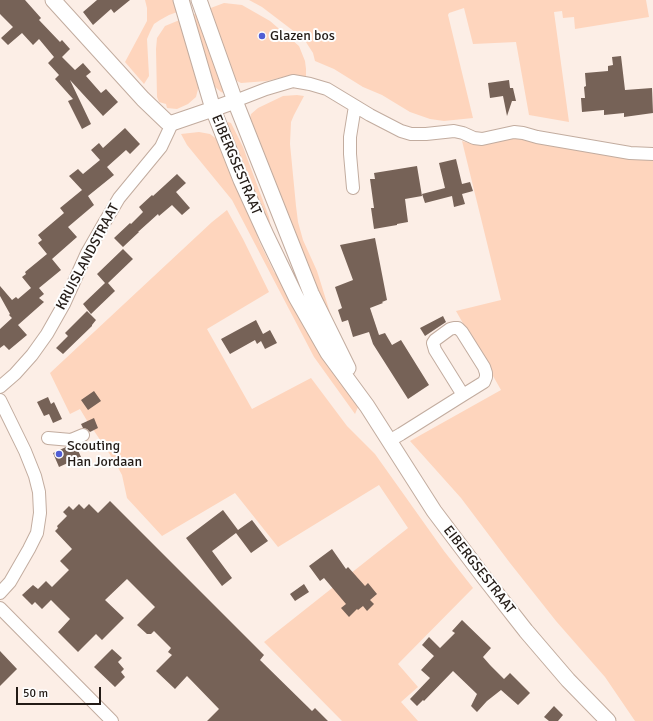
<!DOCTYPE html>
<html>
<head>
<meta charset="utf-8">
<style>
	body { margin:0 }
	#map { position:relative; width:653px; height:721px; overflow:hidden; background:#fceee6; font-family:Signika,sans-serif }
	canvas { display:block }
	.scale { position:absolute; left:16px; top:687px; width:85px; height:18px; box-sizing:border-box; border:2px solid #231b16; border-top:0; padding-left:5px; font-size:12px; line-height:14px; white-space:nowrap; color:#231b16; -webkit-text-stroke:3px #fefefe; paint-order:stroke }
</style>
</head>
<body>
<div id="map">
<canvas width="653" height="721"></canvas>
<div class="scale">50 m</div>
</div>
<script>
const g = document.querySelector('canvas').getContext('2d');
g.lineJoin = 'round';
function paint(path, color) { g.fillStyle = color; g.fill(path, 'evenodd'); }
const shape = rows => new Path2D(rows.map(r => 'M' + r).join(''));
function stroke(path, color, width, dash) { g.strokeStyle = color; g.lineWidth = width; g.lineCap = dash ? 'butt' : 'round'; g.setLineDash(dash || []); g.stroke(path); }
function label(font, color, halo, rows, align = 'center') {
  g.font = font + ' Signika,sans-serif'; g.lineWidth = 4; g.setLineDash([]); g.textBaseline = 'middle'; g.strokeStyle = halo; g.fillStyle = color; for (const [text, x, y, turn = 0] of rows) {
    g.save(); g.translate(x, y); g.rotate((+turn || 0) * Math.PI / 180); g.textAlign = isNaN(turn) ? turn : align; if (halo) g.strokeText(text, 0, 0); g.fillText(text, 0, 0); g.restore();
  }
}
const green = shape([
	[145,0,177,0,180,11,169,15,160,20,154,24,150,32,147,39,149,76,144,84,125,62,147,21,147,8],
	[249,0,646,0,649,17,575,29,574,17,563,18,562,11,554,12,569,122,529,115,516,42,473,44,464,8,449,13,448,15,473,118,444,121,430,119,410,112,382,95,363,87,334,69,315,61,313,53,304,39,262,7],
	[224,3,242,5,270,21,299,46,305,61,306,69,306,77,287,76,267,81,241,83,233,79,208,9],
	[198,13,224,93,221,92,215,87,192,15],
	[182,19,199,85,196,97,188,104,177,109,167,108,166,104,159,102,157,97,156,49,157,38,165,26],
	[297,95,304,96,294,115,291,122,290,144,296,206,298,222,303,240,317,271,338,338,323,310,249,122,251,114,258,108,283,96],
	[228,122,231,123,243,147,269,217,272,233,251,186,226,125],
	[199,132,210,134,218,140,249,209,259,241,274,272,289,290,311,331,358,407,355,414,314,357,232,200,187,145,181,134],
	[514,138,607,155,653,161,653,721,635,721,605,677,556,621,510,563,461,498,410,441,501,390,456,311,501,300,462,141,472,144,483,144],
	[227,210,243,239,269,292,207,329,252,409,311,378,347,426,375,454,444,551,473,588,398,664,418,687,401,702,418,721,342,721,264,642,408,528,379,485,278,547,235,493,162,536,127,498,122,475,115,462,86,419,80,409,70,414,50,373,212,222]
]);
const building = shape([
	[0,0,25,0,41,18,39,20,60,42,62,40,70,49,62,57,75,70,83,63,91,72,86,76,101,93,106,89,118,102,103,116,70,80,91,124,82,129,68,101,73,99,55,79,59,75,48,63,54,57,39,39,33,45,22,33,8,45,1,38,13,27,0,14],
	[97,0,130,0,114,13,111,9,93,25,83,12],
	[621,56,625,90,652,88,653,113,624,117,624,113,604,115,604,110,582,112,581,98,585,98,584,87,586,86,585,73,608,71,608,66,613,65,612,57],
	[509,80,510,88,513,88,516,101,512,101,507,116,503,96,490,98,488,83],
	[125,128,140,144,130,154,126,150,107,167,114,175,88,196,94,205,68,227,77,237,52,259,61,270,39,288,44,294,39,298,44,302,18,325,27,335,9,350,4,345,0,348,0,329,12,318,9,315,10,314,0,296,0,286,12,300,16,297,18,299,31,288,22,277,26,274,25,272,47,254,38,243,42,240,38,235,64,213,60,208,82,190,69,176,78,169,83,174,100,160,91,150,99,143,103,148],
	[456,159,462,184,470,182,473,191,462,194,465,204,454,207,452,196,425,203,422,194,445,188,439,163],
	[417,166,422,196,405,199,408,222,397,224,397,225,374,229,371,208,374,208,370,179,375,179,374,173],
	[177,174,186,183,176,192,190,208,182,215,172,205,159,216,158,214,138,232,139,232,123,247,114,238,130,223,131,224,143,212,139,207,152,195,153,196],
	[375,238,387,300,382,302,383,303,370,308,379,335,385,333,392,345,401,340,429,385,408,399,373,344,369,332,353,337,348,320,342,322,338,310,342,308,335,287,353,280,340,245],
	[123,249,133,259,108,283,115,291,91,314,83,304,105,283,97,274],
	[87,311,96,320,92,325,92,326,63,354,56,348,68,336,65,333],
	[443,316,446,322,425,336,420,328],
	[256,320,263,334,270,330,277,343,265,349,261,341,257,344,255,340,230,354,221,339],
	[94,391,101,401,88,410,81,400],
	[48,397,51,404,54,402,62,419,53,423,49,414,44,416,37,402],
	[94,418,98,428,90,432,87,429,83,428,81,424],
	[76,446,81,457,59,467,53,453,66,447,71,447],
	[110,501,264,655,260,660,312,711,315,708,328,721,207,721,219,709,187,676,175,689,156,671,172,655,168,652,171,648,154,631,151,634,147,634,137,625,155,607,127,579,105,600,124,618,102,640,96,634,78,652,58,632,70,619,51,600,42,609,35,602,32,605,22,595,33,585,38,589,46,581,52,587,69,570,60,561,72,549,55,531,58,528,57,526,67,516,63,512,69,506,73,510,79,504,84,509,89,504,98,513],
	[223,510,238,530,252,520,268,541,251,553,236,533,212,551,232,578,222,586,186,538],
	[332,549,346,569,348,567,365,586,368,583,377,594,370,600,374,604,367,611,363,606,358,610,357,609,349,617,341,608,346,604,324,578,320,581,309,566],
	[304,584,309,592,295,601,290,594],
	[462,620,491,648,483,657,490,665,504,679,510,673,530,693,518,705,501,690,487,701,477,712,471,706,477,694,453,671,424,701,423,700,417,706,410,699,430,678,421,670,434,656,422,645,429,637,440,648,455,633,452,631],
	[112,649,122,658,118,662,124,669,121,672,125,677,115,687,94,667],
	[0,651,17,669,0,686],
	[554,706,563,715,558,721,549,721,544,717]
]);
const minor = shape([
	[235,101,266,89,293,81,310,84,327,89,370,115,401,131,411,134,426,134,454,131,463,133,474,138,482,139,514,132,523,133,537,137,630,153,653,154],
	[353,188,350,154,350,137,355,106],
	[0,387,15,374,32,355,47,334,64,304,87,253,103,225,119,198,161,147,169,130,172,123],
	[0,400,25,451,35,476,39,492,40,513,37,533,29,549,10,582,0,593],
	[48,438,71,440,83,435],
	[389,441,401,434,463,395,484,382,486,377,486,373,484,367,462,332,458,328,454,328,450,329,435,340,433,343,435,350,463,395],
	[0,608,112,721]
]);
const major = shape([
	[53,0,143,99,167,122,172,123,213,109,235,101],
	[181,0,213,109,241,180,267,237,296,297,328,353,367,406,434,511,483,576,526,631,568,680,608,721],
	[199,0,235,101,311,293,348,368]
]);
const markers = [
	[262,36,4,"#515ed4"],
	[59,454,4,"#515ed4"]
];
const poiNames = [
	["Glazen bos",270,36],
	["Scouting",67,446],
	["Han Jordaan",67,462]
];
const streetNames = [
	["EIBERGSESTRAAT",236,165,67],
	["KRUISLANDSTRAAT",88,257,-62],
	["EIBERGSESTRAAT",479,570,52]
];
paint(green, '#fed5bd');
paint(building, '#766257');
stroke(minor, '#c2ac9f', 14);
stroke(major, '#c2ac9f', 17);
stroke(minor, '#fff', 12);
stroke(major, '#fff', 15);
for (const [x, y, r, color] of markers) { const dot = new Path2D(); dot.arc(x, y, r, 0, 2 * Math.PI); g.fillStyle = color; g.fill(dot); stroke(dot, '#fefefe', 1.5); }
label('14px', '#231b16', '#fefefe', poiNames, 'left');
label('14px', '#231b16', '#fefefe', streetNames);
</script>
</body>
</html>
